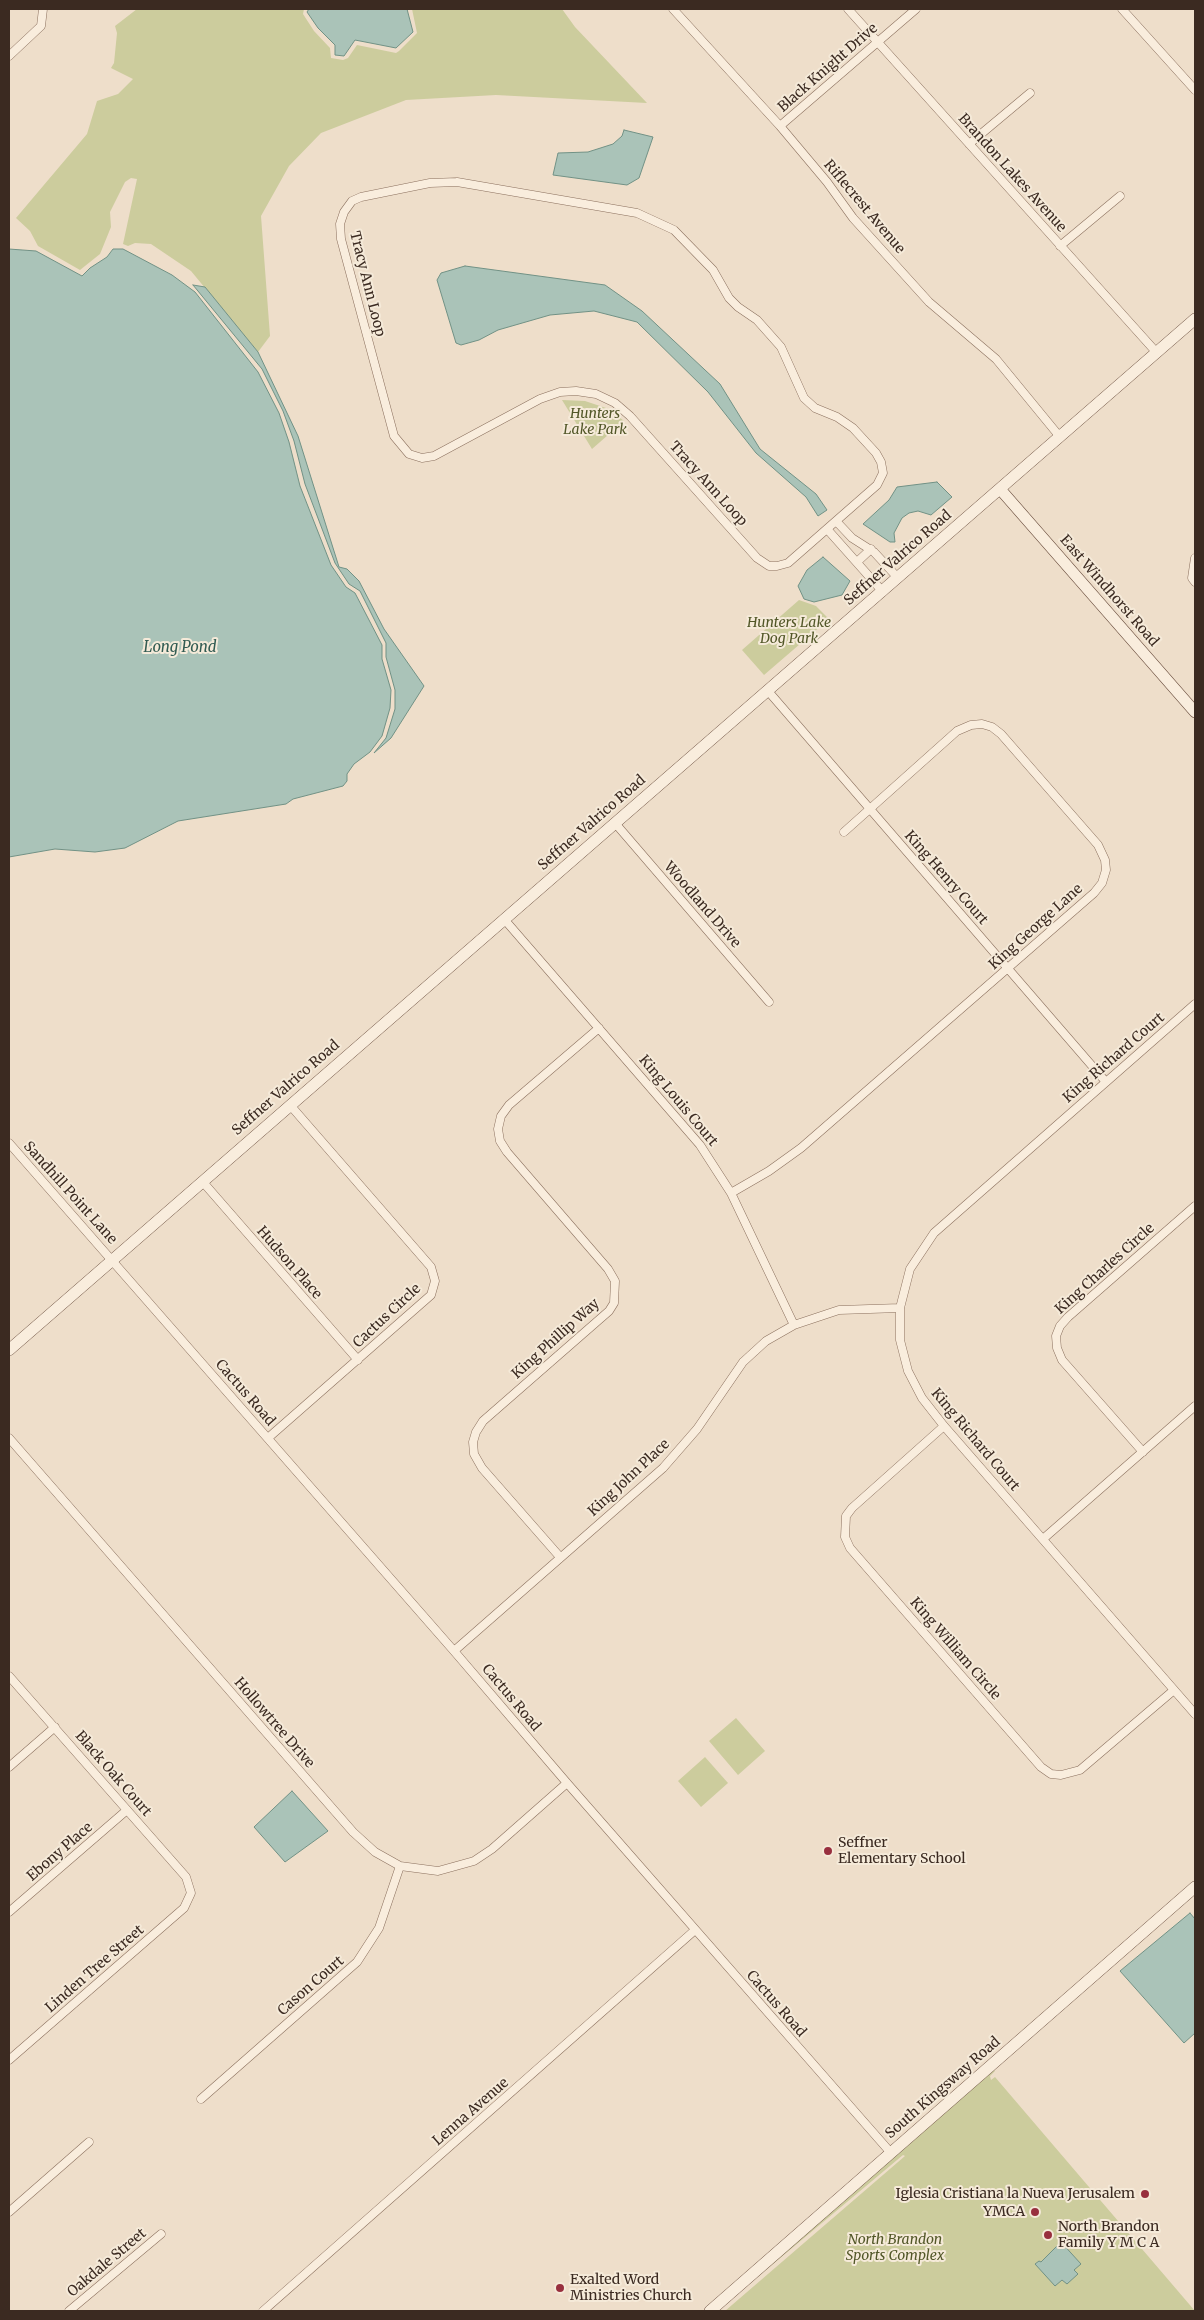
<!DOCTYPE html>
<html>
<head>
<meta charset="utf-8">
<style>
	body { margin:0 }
	#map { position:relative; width:1204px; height:2320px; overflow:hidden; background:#eedeca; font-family:Merriweather,serif }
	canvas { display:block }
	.frame { position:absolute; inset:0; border:10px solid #3b2a21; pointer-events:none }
</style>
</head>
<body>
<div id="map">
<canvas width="1204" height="2320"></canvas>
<div class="frame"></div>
</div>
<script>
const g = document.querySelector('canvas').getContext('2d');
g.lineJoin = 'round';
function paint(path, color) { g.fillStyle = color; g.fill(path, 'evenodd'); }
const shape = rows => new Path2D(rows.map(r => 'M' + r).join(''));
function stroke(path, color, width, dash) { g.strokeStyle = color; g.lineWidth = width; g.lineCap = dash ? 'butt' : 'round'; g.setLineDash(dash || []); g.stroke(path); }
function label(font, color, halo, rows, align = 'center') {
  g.font = font + ' Merriweather,serif'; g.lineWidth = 4; g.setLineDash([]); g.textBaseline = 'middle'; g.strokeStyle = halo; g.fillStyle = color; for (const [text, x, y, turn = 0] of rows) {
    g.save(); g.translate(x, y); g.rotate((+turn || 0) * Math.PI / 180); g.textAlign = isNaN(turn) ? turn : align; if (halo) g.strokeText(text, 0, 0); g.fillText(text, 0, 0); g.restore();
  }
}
const green = shape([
	[137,9,304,9,303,14,314,31,330,48,331,58,343,60,348,58,357,45,396,53,399,51,417,33,412,9,562,9,575,27,647,103,496,95,406,100,321,133,289,166,261,216,270,336,258,352,191,271,151,244,135,243,128,246,123,244,137,179,131,178,125,182,110,212,111,227,100,254,80,270,38,246,30,231,16,218,87,134,97,101,118,94,133,79,111,68,114,63,117,33,115,26],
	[562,400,585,401,609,409,624,421,592,449],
	[799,600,816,606,829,619,764,675,742,650],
	[736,1718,765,1751,738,1775,709,1741],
	[705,1757,728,1783,701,1807,678,1781],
	[994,2070,995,2071,990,2076,991,2080,995,2077,1195,2311,725,2311,905,2156,903,2155,717,2311]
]);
const water = shape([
	[309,9,407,9,413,32,396,48,355,40,344,56,335,55,335,45,318,28,307,12,309,9],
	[624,130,653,137,639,178,627,185,553,175,558,153,588,152,613,144,622,136,624,130],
	[9,249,36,251,82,276,90,268,107,257,113,249,123,249,172,275,195,292,258,372,279,413,289,442,300,486,331,565,346,587,355,593,382,645,382,659,391,690,390,708,382,736,370,752,354,764,347,774,347,781,343,786,293,799,286,804,178,821,125,848,95,852,55,849,9,857,9,249],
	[465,266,605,285,642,311,720,384,760,449,816,494,827,510,818,516,806,497,756,453,708,392,637,322,594,311,550,315,498,330,479,340,461,345,456,343,437,280,441,273,465,266],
	[193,285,205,287,258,352,298,436,339,567,347,569,359,581,384,629,424,686,391,738,374,753,386,738,395,709,395,690,386,657,386,643,360,591,349,584,335,563,305,484,294,441,283,411,262,369,193,285],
	[937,482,952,497,931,515,918,511,909,513,902,518,894,533,895,542,890,542,863,524,889,500,897,487,937,482],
	[823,557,850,581,842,595,814,602,804,599,798,586,807,570,823,557],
	[292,1791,328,1831,285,1862,254,1827,292,1791],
	[1190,1913,1195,1919,1195,2033,1184,2043,1120,1971,1190,1913],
	[1061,2242,1081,2264,1074,2270,1078,2274,1067,2284,1062,2280,1055,2286,1035,2264,1039,2261,1041,2262,1061,2242]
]);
const street = shape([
	[673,9,780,126,827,182,853,218,929,302,996,359,1060,437],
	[848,9,1157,353],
	[1122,9,1195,90],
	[9,56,41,26,43,9],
	[780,126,916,9],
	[969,144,1030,93],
	[457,182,637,213,674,230,713,270,729,298,738,307,757,320,781,347,804,398,815,408,837,417,853,428,876,453,881,462,883,473,877,485,788,563,777,566,769,566,757,558,630,416,615,403,596,394,576,391,560,392,540,399,434,456,422,458,409,454,394,436,341,239,340,224,344,212,352,201,361,197,430,183,457,182],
	[1060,246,1120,196],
	[836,521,852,538,874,552,898,578],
	[827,529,883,592],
	[1195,558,1192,578,1195,582],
	[857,562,871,549],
	[768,691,1106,1082],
	[615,823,769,1002],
	[504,919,700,1145,731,1193,794,1325],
	[1195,1004,934,1233,910,1269,900,1308,900,1340,908,1371,922,1398,944,1426,1195,1714],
	[9,1143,454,1651,567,1783,891,2153],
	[202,1181,358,1360],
	[731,1193,769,1171,801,1148,1094,893,1102,883,1106,870,1105,860,1098,845,1001,734,992,727,982,724,971,725,957,731,844,832],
	[944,1426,852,1508,846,1516,845,1537,850,1548,1041,1767,1051,1774,1061,1775,1080,1770,1174,1690],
	[9,1438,353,1832,375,1852,400,1866,438,1871,474,1861,492,1849,567,1783],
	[268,1438,431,1295,435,1281,431,1267,290,1105],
	[1143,1452,1062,1360,1057,1348,1056,1336,1060,1326,1068,1317,1195,1206],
	[1043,1539,1195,1406],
	[560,1557,482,1468,474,1454,473,1442,476,1432,483,1421,609,1311,614,1303,615,1281,608,1269,507,1152,500,1141,498,1129,501,1116,509,1105,599,1028],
	[454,1651,663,1468,697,1429,743,1362,766,1341,794,1325,839,1310,900,1308],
	[9,1676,186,1877,191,1893,184,1908,9,2060],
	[9,1767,55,1727],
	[9,1912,127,1810],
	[201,2099,357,1962,379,1928,400,1866],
	[9,2212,89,2142],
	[69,2311,161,2234],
	[263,2311,695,1930]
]);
const secondary = shape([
	[1000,489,1195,712],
	[9,1350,1195,319],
	[710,2311,1195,1887]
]);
const markers = [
	[828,1851,5,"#982f3e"],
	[1145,2194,5,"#982f3e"],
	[1035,2212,5,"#982f3e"],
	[1048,2235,5,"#982f3e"],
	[560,2288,5,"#982f3e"]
];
const streetNames = [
	["Black Knight Drive",828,68,-41],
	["Brandon Lakes Avenue",1012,173,48],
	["Riflecrest Avenue",864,207,50],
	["Tracy Ann Loop",367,284,76],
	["Tracy Ann Loop",708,484,48],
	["Seffner Valrico Road",898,558,-41],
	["East Windhorst Road",1109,591,49],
	["Seffner Valrico Road",592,823,-41],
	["King Henry Court",946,878,49],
	["Woodland Drive",702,905,49],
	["King George Lane",1036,927,-42],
	["King Richard Court",1114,1058,-41],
	["Seffner Valrico Road",286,1088,-41],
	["King Louis Court",678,1101,50],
	["Sandhill Point Lane",70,1193,48],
	["Hudson Place",289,1263,49],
	["King Charles Circle",1105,1269,-42],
	["Cactus Circle",387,1316,-43],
	["King Phillip Way",556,1339,-42],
	["Cactus Road",245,1393,49],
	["King Richard Court",975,1440,50],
	["King John Place",629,1478,-43],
	["King William Circle",955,1649,49],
	["Cactus Road",511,1698,50],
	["Hollowtree Drive",274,1723,49],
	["Black Oak Court",113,1774,49],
	["Ebony Place",60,1852,-41],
	["Linden Tree Street",95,1969,-41],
	["Cason Court",311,1986,-41],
	["Cactus Road",776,2004,49],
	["South Kingsway Road",943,2088,-41],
	["Lenna Avenue",471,2112,-41],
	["Oakdale Street",107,2263,-40]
];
const parkNames = [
	["Hunters",595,414],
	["Lake Park",595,430],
	["Hunters Lake",789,623],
	["Dog Park",789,639],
	["North Brandon",895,2240],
	["Sports Complex",895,2256]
];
const poiNames = [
	["Seffner",838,1843],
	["Elementary School",838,1859],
	["Iglesia Cristiana la Nueva Jerusalem",1135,2194,"right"],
	["YMCA",1025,2212,"right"],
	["North Brandon",1058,2227],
	["Family Y M C A",1058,2243],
	["Exalted Word",570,2280],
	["Ministries Church",570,2296]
];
const waterNames = [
	["Long Pond",180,648]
];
paint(green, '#cccc9d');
paint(water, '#aac3b8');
stroke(water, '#719185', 1);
stroke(street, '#8b705e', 9);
stroke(secondary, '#6d5141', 12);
stroke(street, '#f9eddd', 8);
stroke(secondary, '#f9eddd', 11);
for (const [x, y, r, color] of markers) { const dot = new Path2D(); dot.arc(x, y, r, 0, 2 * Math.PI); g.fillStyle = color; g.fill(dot); stroke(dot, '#f5ead9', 2); }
label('14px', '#3b2a21', '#f5ead9', streetNames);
label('italic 14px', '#525728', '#f5ead9', parkNames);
label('14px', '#3b2a21', '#f5ead9', poiNames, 'left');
label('italic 15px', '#315b52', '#f5ead9', waterNames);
</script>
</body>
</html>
